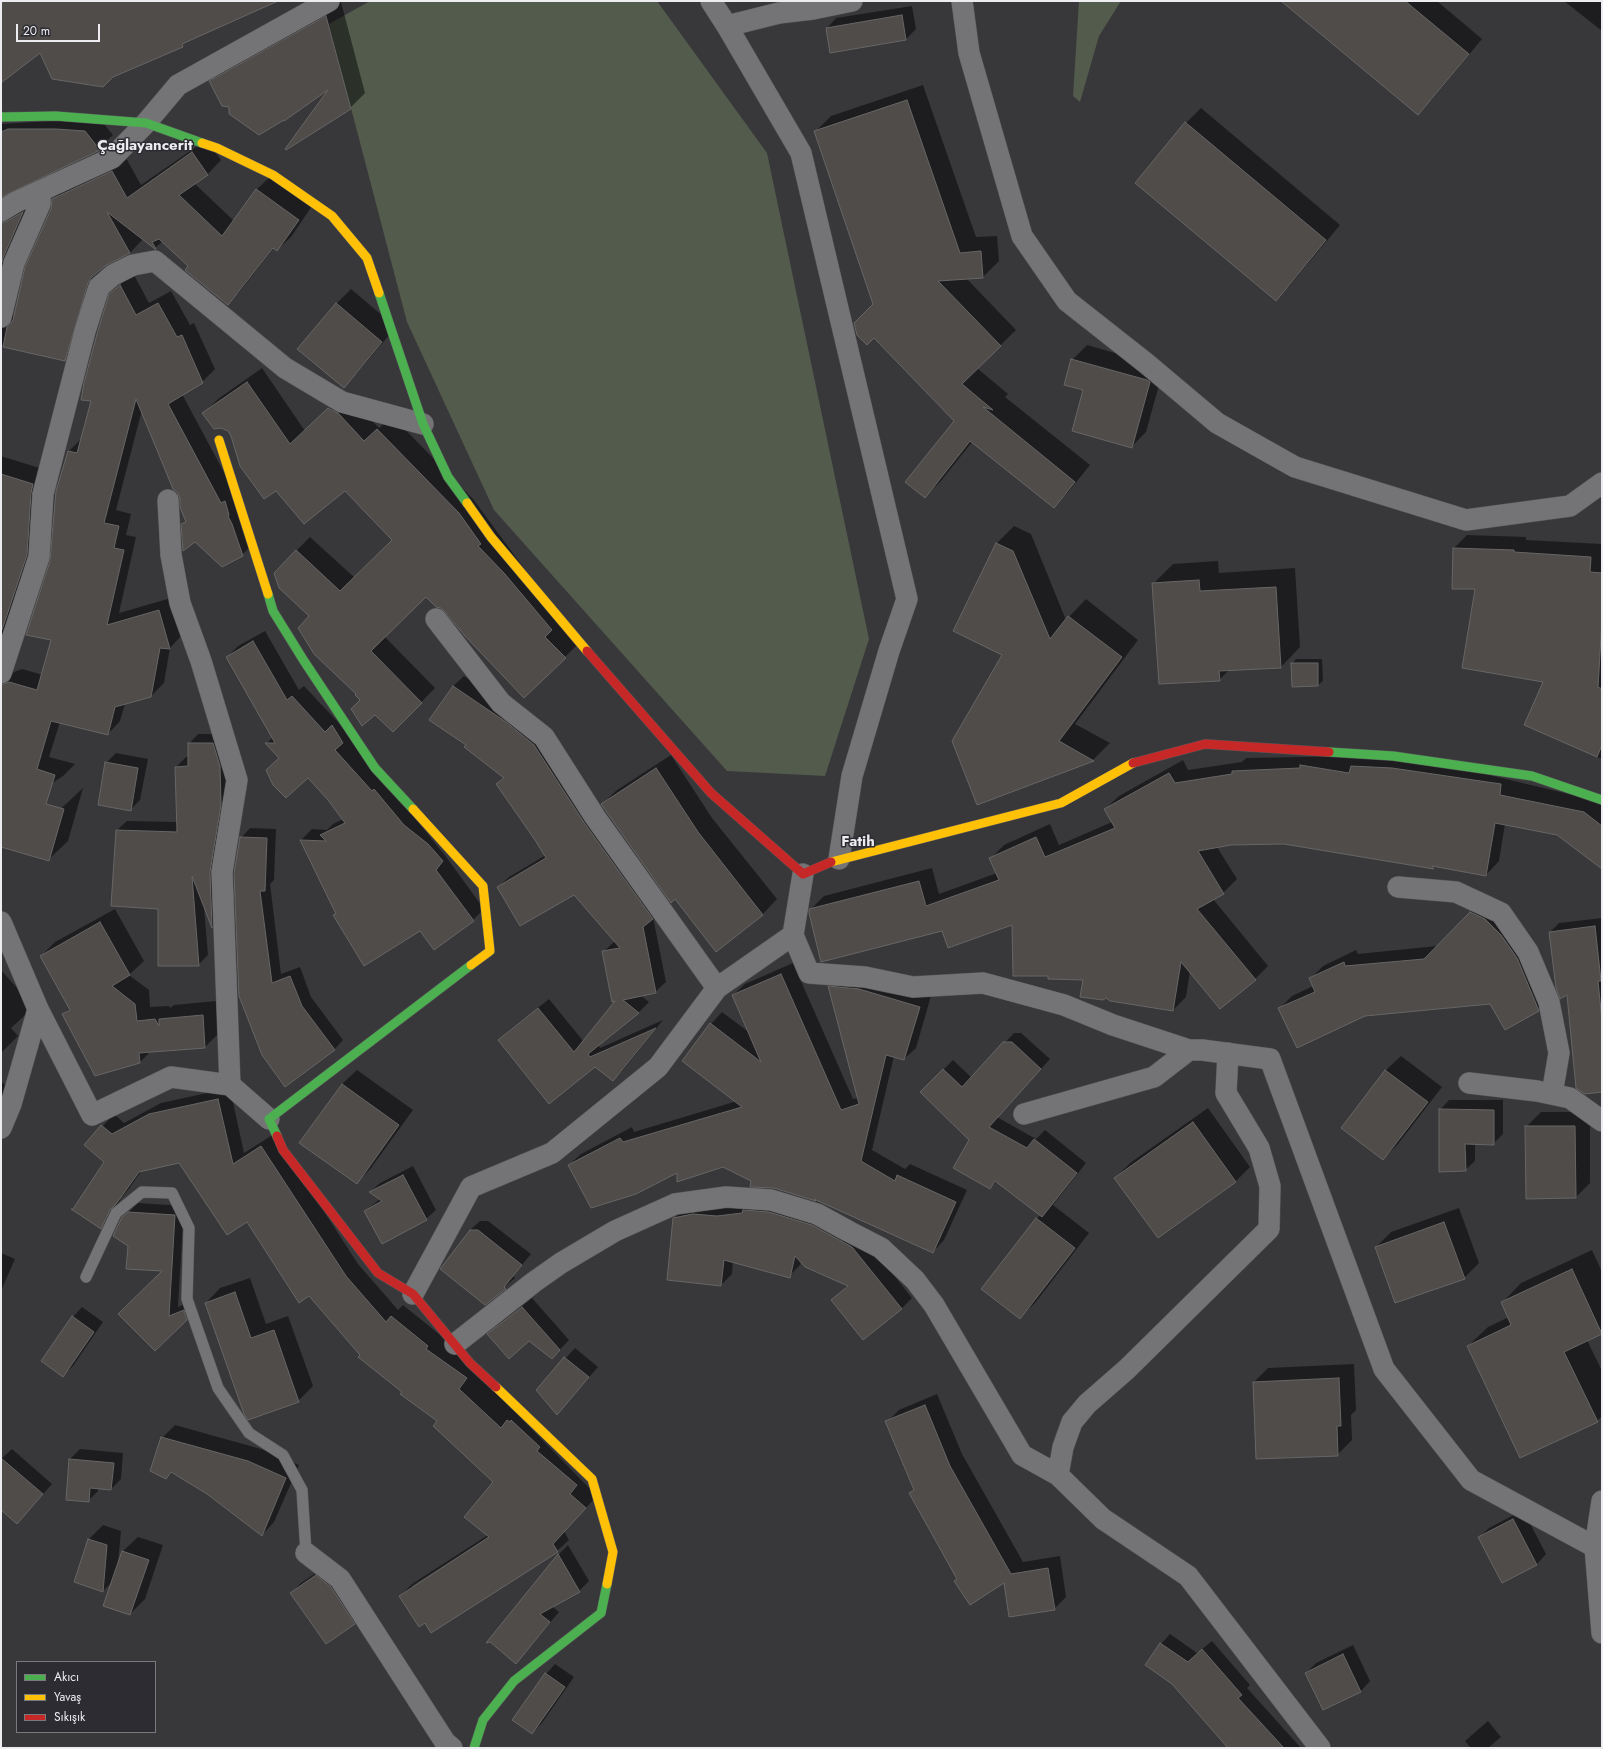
<!DOCTYPE html>
<html>
<head>
<meta charset="utf-8">
<style>
	body { margin:0 }
	#map { position:relative; width:1603px; height:1749px; overflow:hidden; background:#38383b; font-family:Jost,sans-serif }
	canvas { display:block }
	.frame { position:absolute; inset:0; border:2px solid #ededf1; pointer-events:none }
	.legend { position:absolute; left:16px; top:1661px; width:140px; height:72px; box-sizing:border-box; background:#2c2c32; border:1px solid #79797e; margin:0; padding:5px 7px; list-style:none; font-size:12px; color:#ededf1 }
	.legend li { display:flex; align-items:center; gap:8px; height:20px }
	.legend b { width:20px; border:1px solid #79797e }
	.scale { position:absolute; left:16px; top:24px; width:84px; height:18px; box-sizing:border-box; border:2px solid #ededf1; border-top:0; padding-left:5px; font-size:12px; line-height:14px; white-space:nowrap; color:#ededf1; -webkit-text-stroke:3px #2c2c32; paint-order:stroke }
</style>
</head>
<body>
<div id="map">
<canvas width="1603" height="1749"></canvas>
<div class="frame"></div>
<ul class="legend">
<li><b style="height:5px;background:#4caf50"></b>Akıcı</li>
<li><b style="height:5px;background:#ffc107"></b>Yavaş</li>
<li><b style="height:5px;background:#c62828"></b>Sıkışık</li>
</ul>
<div class="scale">20 m</div>
</div>
<script>
const g = document.querySelector('canvas').getContext('2d');
g.lineJoin = 'round';
function paint(path, color) { g.fillStyle = color; g.fill(path, 'evenodd'); }
const shape = rows => new Path2D(rows.map(r => 'M' + r).join(''));
function stroke(path, color, width, dash) { g.strokeStyle = color; g.lineWidth = width; g.lineCap = dash ? 'butt' : 'round'; g.setLineDash(dash || []); g.stroke(path); }
function label(font, color, halo, rows, align = 'center') {
  g.font = font + ' Jost,sans-serif'; g.lineWidth = 3; g.setLineDash([]); g.textBaseline = 'middle'; g.strokeStyle = halo; g.fillStyle = color; for (const [text, x, y, turn = 0] of rows) {
    g.save(); g.translate(x, y); g.rotate((+turn || 0) * Math.PI / 180); g.textAlign = isNaN(turn) ? turn : align; if (halo) g.strokeText(text, 0, 0); g.fillText(text, 0, 0); g.restore();
  }
}
const green = shape([
	[370,1,657,1,767,153,869,639,825,776,727,771,494,510,407,322,329,24],
	[1079,1,1121,1,1099,36,1080,102,1073,96]
]);
const shadow = shape([
	[1283,1,1437,1,1482,39,1432,99,1418,113],
	[1564,1,1602,1,1602,31],
	[341,2,365,93,350,108,332,86,230,106,211,82,225,67],
	[912,6,916,29,906,39,831,52,827,28,836,18],
	[923,85,976,237,997,236,999,261,983,277,966,278,1016,330,977,368,1008,394,1005,397,1090,465,1069,491,1054,507,972,442,941,481,925,497,955,421,874,304,815,132,831,116],
	[1201,108,1340,225,1290,285,1276,299,1136,182,1186,123],
	[99,118,113,135,99,148,10,190,2,196,4,203,36,200,6,312,13,316,15,315,52,209,53,199,67,185,126,158,141,185,206,140,221,160,208,174,194,183,234,221,257,189,271,176,312,206,291,237,277,250,274,248,241,290,228,304,163,241,155,248,143,239,130,253,101,268,78,346,65,359,1,345,1,124],
	[133,273,149,303,171,291,190,325,194,323,215,369,202,382,182,394,234,491,255,542,242,555,182,525,187,520,181,499,142,410,116,510,131,514,126,535,136,537,119,613,171,598,182,635,170,648,164,683,151,696,125,704,120,721,108,734,60,722,49,757,75,764,63,776,1,817,1,685,14,672,22,669,43,675,52,639,51,561,69,451,81,439,92,400,110,294],
	[351,289,396,327,358,372,344,386,299,349,337,303],
	[1087,345,1164,367,1146,432,1131,447,1084,389,1072,360],
	[262,368,305,431,343,394,352,399,379,428,392,416,473,499,579,643,565,657,446,611,426,596,384,636,435,688,393,731,361,699,296,551,310,537,355,578,393,540,345,490,232,436,228,430,204,413,218,399],
	[1,456,46,470,40,540,1,662],
	[1014,526,1031,534,1066,620,1086,599,1138,640,1075,724,1110,743,1093,760,977,803,1003,654,997,543],
	[1467,535,1526,537,1526,540,1602,544,1602,759,1526,725,1545,681,1476,588,1454,548],
	[1218,561,1219,573,1295,568,1300,647,1281,667,1229,670,1219,680,1153,584,1173,564],
	[265,631,299,690,304,686,337,721,447,858,484,909,473,920,420,930,337,914,301,840,312,829,327,830,333,824,345,818,308,777,280,758,267,743,273,737,227,657,238,646],
	[1296,659,1322,659,1323,681,1318,685,1292,664],
	[464,676,516,712,662,908,653,917,666,982,655,992,640,995,649,1002,639,1012,598,1044,600,1048,663,1020,623,1070,613,1080,595,1066,499,1040,510,1030,549,999,584,1042,618,1000,603,952,615,941,574,894,498,887,509,877,546,855,497,784,504,777,468,745,453,686],
	[198,734,223,734,230,756,221,918,212,927,204,907,208,955,198,965,159,908,117,830,127,821,177,822,176,767,186,757,189,757,189,744],
	[116,753,148,759,140,800,130,810,106,763],
	[671,755,712,818,777,899,763,914,716,950,602,804,617,790],
	[1406,755,1602,802,1602,861,1558,834,1505,824,1499,861,1486,875,1436,866,1434,868,1284,843,1231,844,1217,847,1237,879,1223,893,1213,899,1268,966,1255,979,1190,971,1186,997,1173,1010,1084,979,1049,975,1013,924,942,930,810,910,824,896,932,868,939,894,997,873,990,859,1004,845,1050,824,1059,845,1112,822,1105,809,1119,796,1183,760,1188,770,1242,762,1246,758],
	[83,788,68,841,48,860,36,832],
	[250,828,276,829,274,880,270,884,281,974,300,967,311,997,343,1040,334,1050,285,1086,241,838],
	[1483,899,1551,997,1538,1010,1490,1003,1280,1008,1292,996,1313,986,1310,979,1323,966,1356,950,1358,954,1437,946],
	[115,909,144,961,129,975,149,990,150,1007,169,1006,170,1008,174,1005,216,1001,219,1033,205,1047,151,1051,140,1062,63,1014,70,1008,41,956,55,942],
	[1602,918,1602,1091,1568,993,1550,932,1559,923],
	[793,963,853,1099,858,1098,829,987,840,975,931,996,916,1048,904,1059,894,1056,872,1150,905,1169,910,1164,967,1190,944,1240,933,1252,817,1199,816,1200,752,1180,723,1166,679,1171,569,1165,581,1154,632,1127,634,1132,737,1101,711,1024,722,1012,750,1033,733,995,745,984],
	[1,970,34,1007,11,1028,18,1036,1,1053],
	[1014,1033,1021,1033,1050,1059,997,1117,1036,1139,1045,1130,1086,1163,1053,1205,1089,1233,1035,1303,1020,1317,983,1288,1040,1215,997,1181,990,1188,943,1070,953,1060,972,1078],
	[1401,1056,1442,1087,1398,1144,1383,1159,1342,1128,1386,1070],
	[357,1070,413,1110,371,1168,357,1183,301,1143,342,1084],
	[1,1081,10,1090,1,1099],
	[230,1088,244,1153,274,1134,358,1264,398,1310,403,1305,439,1334,597,1496,564,1531,569,1540,557,1551,425,1621,400,1596,412,1584,488,1535,494,1482,439,1421,361,1355,247,1221,180,1162,142,1170,128,1190,121,1198,113,1215,101,1227,73,1209,78,1204,105,1162,85,1145,114,1114,124,1123,161,1103],
	[493,1534,494,1535,412,1588,412,1586],
	[1449,1100,1503,1100,1503,1134,1493,1144,1475,1143,1475,1161,1465,1170,1440,1110],
	[1208,1108,1250,1167,1236,1181,1158,1237,1115,1178,1130,1163],
	[1541,1112,1590,1112,1590,1183,1576,1197,1526,1127],
	[413,1166,436,1210,426,1219,365,1211,380,1199,370,1192,380,1183],
	[752,1202,863,1236,912,1298,901,1309,832,1300,848,1285,801,1261,800,1265,789,1276,733,1261,732,1274,721,1285,674,1219,685,1207],
	[138,1203,184,1206,178,1307,193,1301,196,1309,155,1349,164,1270,129,1245,122,1218],
	[1459,1208,1479,1263,1464,1278,1376,1247,1391,1232],
	[480,1221,488,1221,531,1254,513,1276,515,1278,485,1304,470,1230],
	[1592,1250,1602,1272,1602,1333,1587,1340,1602,1371,1602,1416,1597,1421,1468,1346,1488,1327,1509,1317,1502,1303,1521,1283],
	[1,1253,15,1259,1,1291],
	[250,1278,266,1324,288,1316,313,1386,298,1401,206,1303,220,1288],
	[532,1298,569,1340,552,1358,529,1339,488,1334,498,1325],
	[82,1307,103,1322,73,1366,63,1375,73,1317],
	[575,1348,598,1367,558,1413,537,1390],
	[1354,1364,1356,1410,1351,1415,1352,1440,1337,1455,1254,1382,1268,1368],
	[937,1394,962,1454,1023,1562,1060,1556,1066,1597,1054,1609,1004,1581,955,1581,958,1578,910,1493,914,1489,887,1422,899,1410],
	[175,1425,261,1449,299,1465,274,1522,262,1535,208,1494,172,1472,166,1478,162,1438],
	[12,1449,52,1484,26,1513,1,1509,1,1459],
	[80,1449,123,1453,121,1479,111,1489,98,1488,98,1491,88,1501,67,1499,70,1459],
	[1523,1510,1546,1554,1537,1564,1502,1582,1479,1537,1489,1528],
	[103,1525,121,1531,118,1563,123,1551,138,1537,163,1545,145,1599,130,1614,113,1581,103,1591,88,1540],
	[568,1545,589,1581,579,1591,552,1606,559,1612,516,1662,489,1642,559,1554],
	[326,1566,364,1614,354,1624,291,1593,301,1583],
	[1170,1634,1197,1653,1212,1641,1250,1685,1247,1688,1301,1748,1229,1748,1173,1683,1146,1665,1161,1644],
	[1353,1645,1370,1681,1361,1691,1323,1709,1306,1673,1316,1663],
	[555,1664,574,1677,542,1723,532,1733,546,1674],
	[1488,1721,1501,1737,1488,1748,1471,1748,1465,1741]
]);
const building = shape([
	[1,1,278,1,182,44,183,47,113,77,103,87,52,79,40,53,1,83,1,1],
	[1281,1,1405,1,1469,54,1418,115,1281,1],
	[902,15,906,40,830,53,826,28,902,15],
	[326,16,351,109,286,150,285,149,328,90,284,121,284,120,259,135,229,114,229,107,222,106,209,81,326,16],
	[907,100,960,253,981,251,983,278,938,281,1001,346,962,384,993,410,983,407,1075,482,1054,508,970,441,925,498,905,482,954,421,874,338,867,345,857,335,854,323,873,304,814,131,907,100],
	[1185,122,1326,240,1276,301,1135,183,1185,122],
	[8,129,56,129,85,131,100,150,1,197,1,132,8,129],
	[192,152,208,175,179,195,222,236,256,189,299,220,277,251,273,248,228,305,185,270,188,266,159,239,152,242,156,249,155,249,107,212,130,253,105,266,91,278,88,283,65,361,3,347,7,327,13,320,25,267,51,209,52,199,112,171,127,198,192,152],
	[23,212,3,258,1,266,1,223,7,221,23,212],
	[120,285,136,315,158,303,177,337,182,335,203,383,168,404,221,503,225,501,229,515,228,516,232,524,243,556,222,567,195,542,183,551,181,524,186,522,180,507,180,499,178,493,173,489,136,399,104,523,119,526,114,548,124,550,107,625,159,610,170,649,160,648,151,697,115,707,108,735,51,721,37,769,55,775,46,804,64,809,49,861,1,847,1,685,9,682,37,690,51,640,26,635,50,561,56,491,68,451,77,453,91,401,81,400,84,383,97,334,109,294,120,285],
	[336,303,382,342,344,388,297,349,336,303],
	[1071,359,1147,380,1150,382,1132,448,1072,431,1083,390,1064,385,1071,359],
	[247,382,290,444,328,408,338,413,364,441,377,429,459,513,481,544,478,546,504,573,552,630,545,637,566,658,524,698,465,636,445,612,441,608,436,607,426,597,371,651,422,703,393,732,375,715,362,726,351,709,360,700,355,695,356,694,314,654,298,628,309,616,279,588,274,573,296,550,340,591,392,540,345,491,304,524,276,491,264,499,240,466,231,436,228,431,221,428,214,429,202,413,247,382],
	[1,474,33,484,31,493,27,555,2,630,1,630,1,474],
	[996,543,1013,551,1050,639,1068,616,1122,657,1059,741,1094,761,977,805,952,741,1002,655,953,631,996,543],
	[1453,548,1514,550,1514,552,1591,557,1590,572,1602,573,1602,620,1598,687,1602,689,1602,745,1597,757,1524,725,1543,682,1462,668,1475,589,1452,589,1453,548],
	[1199,580,1200,591,1276,587,1281,668,1219,671,1220,681,1159,684,1152,583,1199,580],
	[253,641,287,700,292,696,325,732,332,725,343,743,335,750,372,791,374,789,404,825,428,844,443,861,436,870,474,921,434,950,420,931,364,966,333,915,336,914,300,840,326,841,320,835,345,823,328,800,308,778,286,798,273,785,266,770,279,758,265,743,275,743,226,657,253,641],
	[1291,663,1318,663,1318,686,1292,687,1291,663],
	[453,686,506,722,534,745,585,824,653,919,643,927,656,993,623,1000,639,1013,588,1054,590,1057,656,1028,613,1081,595,1067,549,1104,498,1040,538,1008,574,1052,615,1001,612,1002,602,951,620,948,574,895,520,926,497,887,546,858,535,840,496,784,504,778,464,747,466,745,429,720,453,686],
	[188,743,213,743,220,766,221,805,210,872,212,928,192,876,199,966,158,966,158,909,111,906,116,830,177,832,175,767,188,766,188,743],
	[105,762,138,768,131,811,98,805,105,762],
	[1300,765,1349,773,1351,766,1392,768,1501,784,1500,795,1584,812,1602,826,1602,869,1557,835,1495,823,1486,876,1432,866,1434,869,1284,844,1231,845,1198,851,1224,894,1197,909,1256,980,1220,1009,1181,962,1173,1011,1110,1001,1106,998,1103,1000,1080,997,1083,980,1048,979,1048,976,1013,976,1012,925,948,948,942,931,821,962,809,913,809,909,919,881,926,906,999,880,989,858,1036,837,1045,857,1115,828,1104,809,1169,773,1175,783,1232,774,1232,771,1300,768,1300,765],
	[656,768,698,832,763,915,716,952,675,899,671,903,601,804,656,768],
	[240,837,267,838,265,891,260,891,272,983,290,976,302,1006,335,1050,285,1087,262,1055,239,996,234,873,240,837],
	[1470,912,1485,919,1501,935,1517,958,1539,1011,1505,1030,1490,1004,1365,1016,1297,1048,1278,1008,1315,992,1309,978,1344,962,1345,966,1424,959,1470,912],
	[100,922,130,975,112,986,135,1004,137,1021,155,1019,159,1026,159,1019,203,1015,205,1048,139,1053,140,1063,95,1076,62,1014,70,1010,40,956,100,922],
	[1595,926,1601,981,1598,981,1602,1021,1602,1092,1585,1094,1576,1088,1567,995,1560,999,1556,988,1549,932,1595,926],
	[781,974,841,1110,859,1104,828,986,859,989,920,1007,904,1060,886,1055,861,1161,895,1181,897,1175,956,1202,933,1253,814,1199,816,1201,774,1188,750,1187,751,1181,723,1167,677,1182,677,1173,636,1194,591,1208,568,1165,620,1138,623,1142,742,1107,682,1061,710,1023,761,1062,732,995,781,974],
	[1003,1042,1012,1042,1041,1069,989,1127,1027,1148,1034,1139,1077,1173,1042,1217,995,1181,990,1189,953,1168,969,1140,920,1092,943,1069,962,1087,1003,1042],
	[1385,1070,1428,1102,1383,1160,1341,1128,1385,1070],
	[342,1084,399,1125,357,1184,299,1143,342,1084],
	[218,1099,233,1164,261,1146,346,1276,386,1322,391,1316,428,1346,426,1349,467,1378,459,1389,501,1428,507,1420,510,1422,511,1420,540,1447,537,1451,577,1485,570,1494,586,1508,553,1544,558,1552,431,1633,425,1623,419,1627,399,1596,489,1537,464,1517,493,1482,433,1426,437,1421,400,1394,402,1392,358,1357,360,1355,309,1296,299,1303,247,1222,227,1235,179,1163,139,1172,116,1204,110,1210,101,1229,71,1209,73,1209,104,1162,84,1145,101,1125,112,1134,149,1114,218,1099],
	[1439,1109,1494,1110,1494,1145,1465,1144,1466,1171,1439,1172,1439,1109],
	[1193,1122,1236,1182,1158,1238,1114,1178,1193,1122],
	[1525,1126,1575,1126,1576,1198,1526,1199,1525,1126],
	[403,1175,427,1220,382,1244,364,1211,382,1201,369,1192,403,1175],
	[743,1210,769,1212,812,1225,852,1247,902,1309,863,1340,831,1300,848,1286,805,1267,795,1256,790,1278,724,1260,721,1286,667,1280,673,1218,693,1214,717,1216,742,1213,743,1210],
	[128,1212,175,1215,169,1316,184,1310,187,1320,155,1351,118,1314,162,1271,126,1269,128,1246,113,1236,122,1217,128,1212],
	[1036,1218,1075,1248,1020,1319,981,1289,1036,1218],
	[1444,1222,1465,1279,1395,1303,1375,1247,1444,1222],
	[470,1230,478,1230,522,1265,504,1287,506,1289,485,1305,440,1269,470,1230],
	[1572,1269,1602,1334,1564,1352,1598,1422,1520,1458,1467,1346,1511,1325,1501,1302,1572,1269],
	[235,1292,251,1338,274,1330,299,1402,248,1420,244,1414,205,1303,235,1292],
	[522,1307,560,1350,552,1359,529,1341,509,1359,487,1334,522,1307],
	[72,1316,94,1332,63,1377,41,1361,72,1316],
	[564,1357,589,1377,557,1415,536,1390,564,1357],
	[1339,1378,1341,1426,1337,1426,1338,1456,1256,1459,1253,1382,1339,1378],
	[925,1405,950,1466,1011,1574,1048,1568,1055,1610,1009,1617,1004,1583,970,1605,954,1581,957,1579,909,1493,914,1490,885,1421,925,1405],
	[161,1437,248,1461,286,1478,262,1536,207,1494,171,1472,166,1479,150,1471,161,1437],
	[1,1458,43,1494,17,1524,1,1510,1,1458],
	[69,1459,114,1463,111,1490,90,1488,89,1502,66,1500,69,1459],
	[1513,1519,1537,1565,1502,1583,1478,1537,1513,1519],
	[88,1539,107,1545,103,1592,74,1582,88,1539],
	[122,1551,149,1560,130,1615,103,1606,122,1551],
	[558,1554,580,1592,540,1614,550,1622,516,1664,490,1642,486,1643,558,1554],
	[316,1575,331,1587,355,1624,326,1644,290,1593,316,1575],
	[1160,1643,1188,1662,1202,1649,1242,1695,1238,1698,1284,1748,1228,1748,1172,1684,1145,1665,1160,1643],
	[1343,1654,1361,1692,1323,1710,1305,1673,1343,1654],
	[545,1673,565,1687,532,1734,512,1720,545,1673]
]);
const lane = shape([
	[86,1277,116,1213,142,1192,172,1193,189,1228,187,1299,218,1388,249,1433,283,1455,302,1490,306,1553]
]);
const street = shape([
	[711,1,727,26,801,153,907,599,889,651,852,776,839,859],
	[962,1,969,53,1022,236,1067,301,1147,364,1217,423,1295,467,1466,520,1570,506,1602,483],
	[727,26,779,13,813,9,852,1],
	[1,211,16,202,112,158,146,123,178,85,329,1],
	[1,317,14,263,40,204,40,191],
	[436,619,501,703,544,737,595,817,717,988],
	[1,673,39,557,43,494,85,331,99,287,113,275,133,265,155,261,285,368,342,402,423,424],
	[803,874,793,935,809,973,865,977,913,987,983,983,1064,1005,1113,1025,1189,1050,1202,1050,1270,1059,1384,1369,1471,1480,1595,1547],
	[1398,887,1456,892,1501,913,1528,952,1549,1002,1559,1053,1552,1094],
	[1,922,38,1009,11,1104,1,1128],
	[38,1009,92,1115,171,1077,230,1085,222,872,237,780,201,661,180,603,171,555,168,500],
	[1228,1053,1226,1093,1259,1148,1270,1186,1269,1229,1127,1369,1087,1404,1072,1422,1063,1447,1058,1475,1103,1519,1188,1576,1320,1748],
	[1469,1083,1537,1091,1570,1098,1602,1121],
	[230,1085,269,1119],
	[1024,1114,1154,1077,1189,1050],
	[413,1294,471,1187,552,1153,658,1067,717,988,793,935],
	[455,1344,534,1282,561,1263,615,1231,675,1204,726,1197,771,1200,817,1214,848,1231,881,1248,915,1280,934,1305,1022,1455,1058,1475],
	[1602,1501,1595,1547,1602,1633],
	[306,1553,340,1579,445,1742,452,1748]
]);
const fast = shape([
	[1,117,56,116,146,123,202,143],
	[379,293,423,424,448,477,467,503],
	[268,594,273,611,304,661,375,768,413,809],
	[1329,752,1393,756,1532,776,1602,800],
	[277,1136,269,1119,471,965],
	[474,1748,483,1720,514,1681,601,1613,607,1584]
]);
const slow = shape([
	[202,143,217,148,273,175,332,216,367,258,379,293],
	[219,440,268,594],
	[467,503,491,537,587,651],
	[413,809,483,886,490,951,471,965],
	[831,862,1061,803,1133,763],
	[496,1387,592,1479,613,1552,607,1584]
]);
const jam = shape([
	[587,651,711,793,803,874,831,862],
	[1133,763,1205,744,1329,752],
	[277,1136,283,1150,378,1273,413,1294,470,1363,496,1387]
]);
const districtNames = [
	["Çağlayancerit",145,146],
	["Fatih",858,842]
];
paint(green, '#525b4c');
paint(shadow, '#0007');
paint(building, '#504c49');
stroke(building, '#676666', 1);
stroke(lane, '#565658', 12);
stroke(street, '#565658', 22);
stroke(fast, '#565658', 10);
stroke(slow, '#565658', 10);
stroke(jam, '#565658', 10);
stroke(lane, '#747476', 11);
stroke(street, '#747476', 21);
stroke(fast, '#4caf50', 9);
stroke(slow, '#ffc107', 9);
stroke(jam, '#c62828', 9);
label('bold 15px', '#ededf1', '#2c2c32', districtNames);
</script>
</body>
</html>
